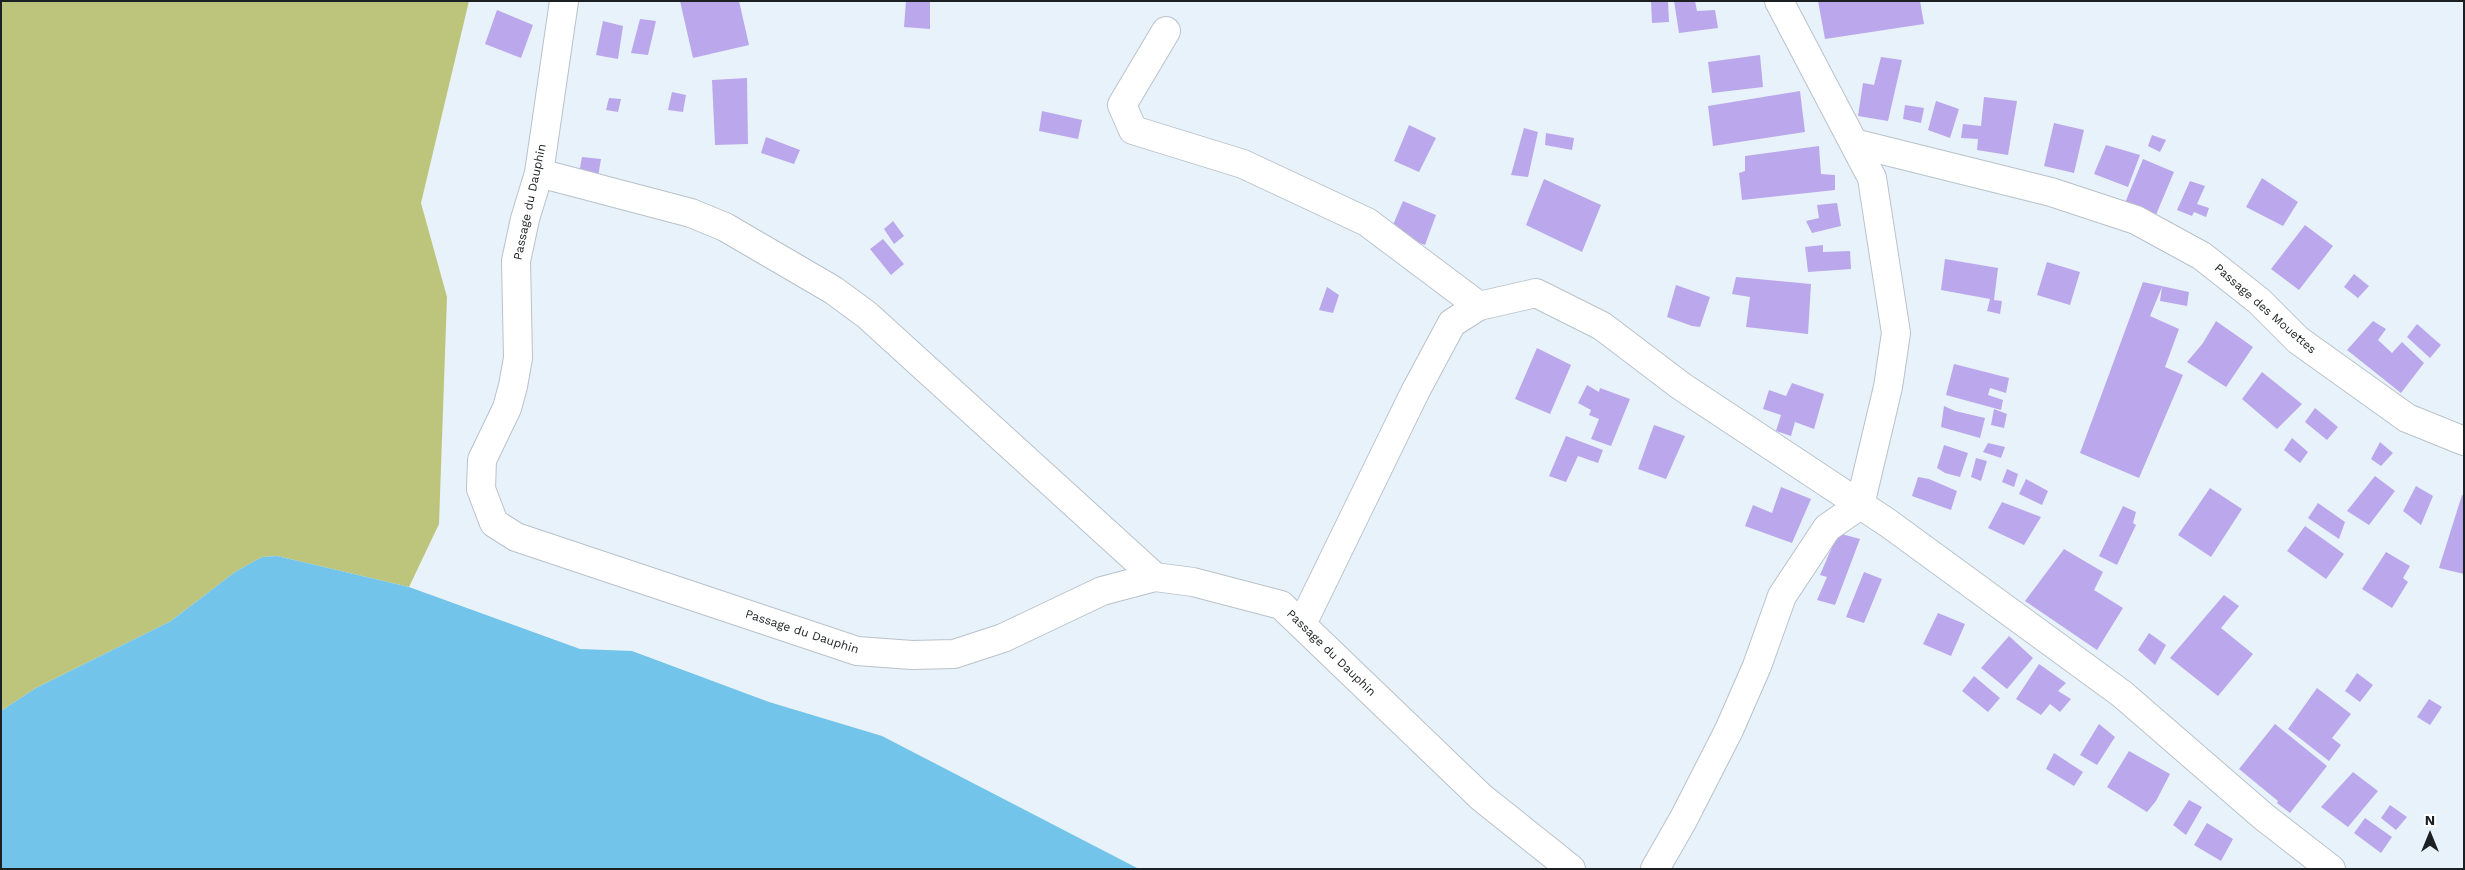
<!DOCTYPE html>
<html>
<head>
<meta charset="utf-8">
<style>
	body { margin:0 }
	#map { position:relative; width:2465px; height:870px; overflow:hidden; background:#e8f2fa; font-family:"Work Sans",sans-serif }
	canvas { display:block }
	.frame { position:absolute; inset:0; border:2px solid #1d2023; pointer-events:none }
	.north { position:absolute; left:2405px; top:810px; width:50px; height:50px; -webkit-text-stroke:4px #fff; paint-order:stroke; rotate:0deg; font-size:14px; font-weight:700; line-height:20px; text-align:center; color:#1d2023 }
	.north::after { content:''; display:block; margin:auto; width:18px; height:22px; background:#1d2023; clip-path:polygon(50% 0,100% 100%,50% 72%,0 100%) }
</style>
</head>
<body>
<div id="map">
<canvas width="2465" height="870"></canvas>
<div class="frame"></div>
<div class="north">N</div>
</div>
<script>
const g = document.querySelector('canvas').getContext('2d');
g.lineJoin = 'round';
function paint(path, color) { g.fillStyle = color; g.fill(path, 'evenodd'); }
const shape = rows => new Path2D(rows.map(r => 'M' + r).join(''));
function stroke(path, color, width, dash) { g.strokeStyle = color; g.lineWidth = width; g.lineCap = dash ? 'butt' : 'round'; g.setLineDash(dash || []); g.stroke(path); }
function label(font, color, halo, rows, align = 'center') {
  g.font = font + ' "Work Sans",sans-serif'; g.lineWidth = 4; g.setLineDash([]); g.textBaseline = 'middle'; g.strokeStyle = halo; g.fillStyle = color; for (const [text, x, y, turn = 0] of rows) {
    g.save(); g.translate(x, y); g.rotate((+turn || 0) * Math.PI / 180); g.textAlign = isNaN(turn) ? turn : align; if (halo) g.strokeText(text, 0, 0); g.fillText(text, 0, 0); g.restore();
  }
}
const green = shape([
	[1,1,469,1,421,203,447,297,439,524,409,587,277,556,262,557,235,572,171,621,36,688,1,711]
]);
const water = shape([
	[277,556,409,587,580,649,632,651,769,702,882,736,1139,869,1,869,1,711,36,688,171,621,235,572,262,557]
]);
const building = shape([
	[680,1,739,1,749,45,693,58],
	[906,1,930,1,930,29,904,27],
	[1651,1,1668,1,1669,22,1652,23],
	[1674,1,1695,1,1697,11,1715,10,1718,28,1679,33],
	[1818,1,1920,1,1924,24,1825,39],
	[497,10,533,25,521,58,485,44],
	[640,19,656,21,648,55,631,53],
	[603,21,623,26,618,59,596,55],
	[1760,55,1763,87,1712,93,1708,62],
	[1881,57,1902,60,1888,121,1858,116,1863,83,1874,85],
	[747,78,748,144,715,145,712,80],
	[1800,91,1805,132,1713,146,1708,106],
	[672,92,686,95,683,112,668,110],
	[1984,97,2017,101,2008,155,1977,150,1978,139,1961,138,1963,124,1981,126],
	[609,98,621,99,618,112,606,110],
	[1936,101,1959,109,1950,138,1928,130],
	[1905,105,1924,108,1921,123,1903,119],
	[1042,111,1082,120,1078,139,1039,131],
	[2054,123,2084,130,2074,173,2044,166],
	[1409,125,1436,138,1419,172,1394,161],
	[1524,128,1538,132,1528,177,1511,175],
	[1546,133,1574,138,1572,150,1545,145],
	[2152,135,2166,140,2160,152,2148,146],
	[766,137,800,150,794,164,761,153],
	[2106,145,2140,155,2128,187,2094,174],
	[1819,146,1821,174,1835,175,1835,190,1742,200,1739,173,1745,171,1745,156],
	[582,157,601,159,598,177,579,173],
	[2143,159,2174,172,2155,217,2125,203],
	[2262,178,2298,202,2283,226,2246,207],
	[1544,179,1601,205,1582,252,1526,225],
	[2190,181,2205,186,2197,204,2209,208,2206,217,2194,212,2192,216,2177,210],
	[1403,201,1436,215,1425,245,1390,232],
	[1837,203,1841,226,1812,233,1806,221,1819,218,1817,205],
	[893,221,904,236,894,244,884,229],
	[2305,225,2333,246,2299,290,2271,269],
	[883,239,904,264,891,275,870,249],
	[1823,245,1823,252,1850,251,1851,269,1808,272,1805,247],
	[1945,259,1998,268,1994,300,2002,301,2000,314,1987,311,1990,299,1941,290],
	[2047,262,2080,272,2070,305,2037,295],
	[2354,274,2369,286,2358,298,2344,287],
	[1736,277,1811,284,1808,334,1746,327,1750,297,1732,294],
	[2143,282,2189,292,2187,306,2160,301,2162,287,2150,316,2179,329,2165,367,2183,375,2139,478,2080,453],
	[1676,285,1710,297,1700,327,1692,326,1667,317],
	[1327,287,1339,295,1333,313,1319,310],
	[2216,321,2253,347,2226,387,2187,362,2203,343],
	[2373,321,2386,329,2378,340,2392,353,2402,342,2424,363,2401,393,2347,350],
	[2417,324,2441,345,2430,358,2407,337],
	[1537,348,1571,365,1550,414,1515,399],
	[1954,364,2009,378,2006,393,1990,388,1988,395,2003,400,2001,410,1946,395],
	[2262,372,2302,404,2277,429,2242,399],
	[1792,383,1824,394,1814,429,1795,422,1791,436,1776,431,1781,415,1763,409,1769,390,1786,396],
	[1587,385,1599,392,1600,388,1630,399,1611,446,1591,439,1599,419,1589,415,1591,410,1578,403],
	[1944,406,1955,411,1985,418,1980,438,1941,427],
	[2315,408,2338,427,2327,440,2305,422],
	[1994,409,2007,414,2004,428,1991,425],
	[1654,425,1685,436,1666,479,1638,469],
	[1566,436,1603,450,1598,463,1578,456,1566,482,1549,476],
	[2292,438,2308,452,2300,463,2284,450],
	[2380,442,2393,453,2381,466,2371,459],
	[1988,443,2005,447,2001,458,1983,452],
	[1944,445,1968,453,1960,477,1945,473,1937,468],
	[1976,458,1987,461,1981,481,1971,477],
	[2007,469,2018,474,2014,487,2002,482],
	[2375,476,2395,491,2369,525,2347,511],
	[1918,477,1929,479,1957,491,1951,510,1912,496],
	[2026,479,2048,491,2042,505,2019,494],
	[2416,486,2433,496,2421,525,2403,511],
	[1781,487,1811,499,1792,543,1745,526,1753,505,1772,513],
	[2210,488,2242,509,2211,557,2178,535],
	[2462,495,2464,496,2464,574,2439,568],
	[2002,502,2041,517,2024,545,1988,528],
	[2318,503,2345,522,2339,539,2308,518],
	[2123,506,2136,512,2133,523,2136,525,2117,565,2099,556],
	[2305,526,2344,554,2326,579,2287,551],
	[1838,533,1860,539,1835,605,1817,600,1827,577,1820,575],
	[2064,549,2103,572,2094,590,2123,608,2097,650,2025,601],
	[2386,552,2410,566,2403,578,2408,582,2392,608,2362,589],
	[1864,572,1882,579,1864,623,1846,617],
	[2224,595,2239,606,2221,628,2253,654,2218,696,2170,658],
	[1938,613,1965,624,1951,656,1923,644],
	[2149,633,2166,645,2155,665,2138,650],
	[2009,636,2033,658,2007,689,1981,668],
	[2039,664,2066,683,2058,691,2071,699,2060,712,2050,704,2041,715,2016,699],
	[2357,673,2373,685,2360,702,2345,691],
	[1974,676,2000,698,1988,712,1962,691],
	[2317,688,2351,714,2332,738,2341,745,2329,761,2288,729],
	[2429,699,2442,707,2430,725,2417,717],
	[2099,724,2115,737,2097,765,2080,755],
	[2275,724,2327,766,2290,813,2277,803,2278,801,2239,769],
	[2129,751,2170,774,2156,801,2147,812,2107,787],
	[2054,753,2083,772,2074,786,2046,769],
	[2353,772,2378,791,2348,827,2321,807],
	[2189,800,2202,807,2186,835,2173,825],
	[2390,805,2407,817,2396,830,2381,818],
	[2365,818,2392,837,2381,853,2354,833],
	[2207,823,2233,839,2221,861,2194,845]
]);
const street = shape([
	[564,1,539,173,525,219,516,261,518,358,513,386,507,408,482,460,481,489,494,523,516,537,857,651,912,655,954,654,1003,638,1102,591,1155,577,1193,582,1281,605,1481,797,1571,869],
	[1166,31,1122,105,1133,130,1243,164,1367,222,1479,306],
	[1854,143,2051,192,2136,220,2202,256,2259,301,2298,340,2407,418,2464,441],
	[539,173,691,213,725,227,833,290,867,315,1155,577],
	[1302,624,1415,392,1452,323,1479,306,1536,293,1602,326,1681,386,1888,523,2122,694,2264,817,2331,869],
	[1655,869,1683,820,1729,730,1757,666,1782,596,1827,528,1860,505,1888,387,1896,333,1872,178,1779,1]
]);
const streetNames = [
	["Passage du Dauphin",530,202,-78],
	["Passage des Mouettes",2265,309,41],
	["Passage du Dauphin",802,632,18],
	["Passage du Dauphin",1331,653,44]
];
paint(green, '#bdc57d');
paint(water, '#72c4eb');
paint(building, '#bba8ec');
stroke(street, '#b9c2ca', 30);
stroke(street, '#fff', 28);
label('12px', '#1d2023', '#fff', streetNames);
</script>
</body>
</html>
